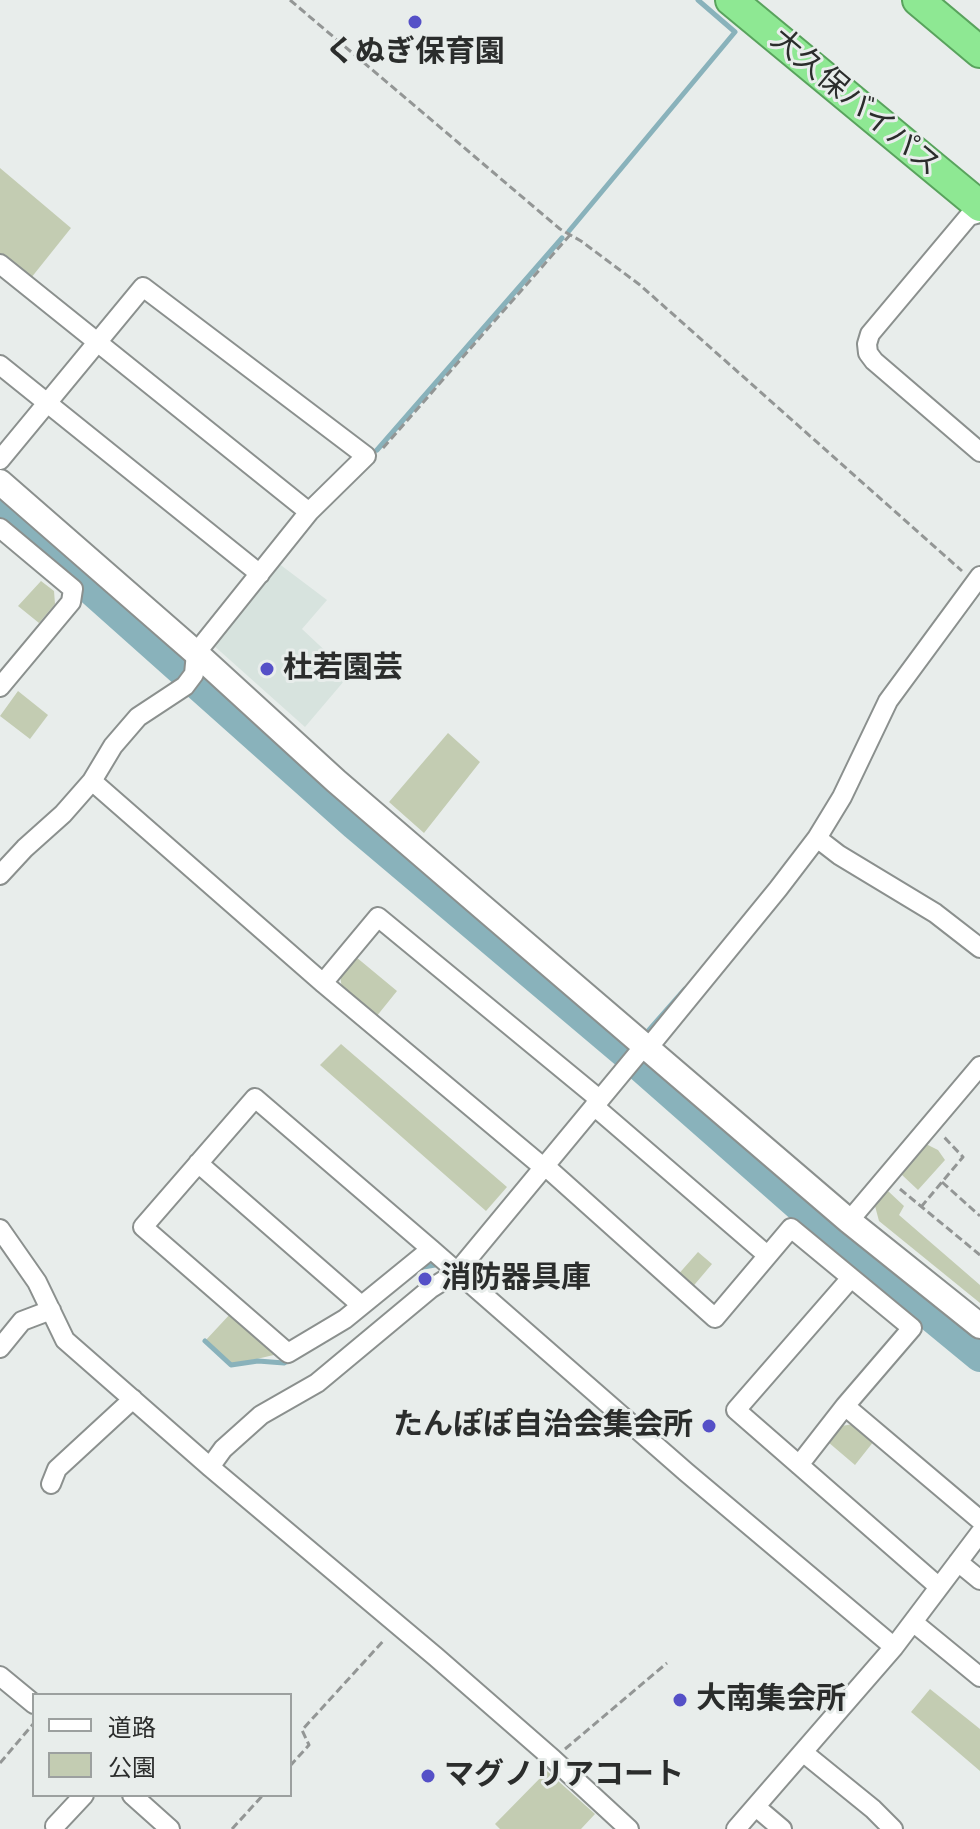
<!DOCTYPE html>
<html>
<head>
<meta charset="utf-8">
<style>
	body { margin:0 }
	#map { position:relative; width:980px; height:1829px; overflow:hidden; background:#e8edeb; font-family:"Space Grotesk","Noto Sans JP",sans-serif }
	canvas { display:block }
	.legend { position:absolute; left:32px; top:1693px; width:260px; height:104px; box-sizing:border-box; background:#e8edeb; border:2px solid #9ca09f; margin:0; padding:10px 14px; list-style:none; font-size:24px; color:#2b2d2c }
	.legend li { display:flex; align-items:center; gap:16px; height:40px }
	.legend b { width:40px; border:2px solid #9ca09f }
</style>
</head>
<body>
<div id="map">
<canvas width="980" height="1829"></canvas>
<ul class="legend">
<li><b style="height:10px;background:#fff"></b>道路</li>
<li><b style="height:22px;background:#c3ccb2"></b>公園</li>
</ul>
</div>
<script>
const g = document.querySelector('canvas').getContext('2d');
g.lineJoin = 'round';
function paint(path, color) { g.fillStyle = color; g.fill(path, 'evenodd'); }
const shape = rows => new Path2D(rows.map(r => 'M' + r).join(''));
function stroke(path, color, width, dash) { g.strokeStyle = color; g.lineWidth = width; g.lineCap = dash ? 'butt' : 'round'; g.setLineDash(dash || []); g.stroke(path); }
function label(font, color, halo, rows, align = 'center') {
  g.font = font + ' "Space Grotesk","Noto Sans JP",sans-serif'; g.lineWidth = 6; g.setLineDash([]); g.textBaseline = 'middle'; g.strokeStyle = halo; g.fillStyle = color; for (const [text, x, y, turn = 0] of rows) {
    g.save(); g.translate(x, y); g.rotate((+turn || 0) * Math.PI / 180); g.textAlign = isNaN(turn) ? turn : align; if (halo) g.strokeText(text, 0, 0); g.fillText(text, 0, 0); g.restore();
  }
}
const built = shape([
	[278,563,327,600,302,629,350,674,305,727,212,644]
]);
const green = shape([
	[0,168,71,228,31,278,0,254],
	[41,581,54,591,55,604,39,623,18,606],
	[18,691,48,715,30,739,0,716],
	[448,733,480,762,424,833,389,802],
	[356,957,397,991,376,1017,342,988,340,976],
	[341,1044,507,1187,486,1211,320,1065],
	[926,1144,938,1150,945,1160,918,1190,901,1174,903,1170],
	[888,1191,904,1206,899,1215,980,1285,980,1303,879,1221,875,1206],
	[698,1252,712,1264,690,1290,676,1277],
	[232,1312,278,1354,231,1365,205,1341],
	[854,1424,874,1441,855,1465,828,1442,841,1426],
	[930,1689,980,1729,980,1771,911,1712],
	[547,1771,595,1814,581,1829,500,1829,495,1824]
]);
const stream = shape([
	[569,231,735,32,698,0],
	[377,450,562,238],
	[649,1030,685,989],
	[418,1268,435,1265],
	[205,1341,231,1365,258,1361,284,1363,290,1360]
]);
const river = shape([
	[0,511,52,554,355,824,625,1052,833,1235,980,1356]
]);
const path = shape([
	[290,0,560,229,581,241,640,285,962,571],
	[383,448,570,235],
	[942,1182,980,1216],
	[900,1189,980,1255],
	[921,1207,963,1157,944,1137],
	[565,1749,667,1663],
	[0,1763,34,1723],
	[290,1766,309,1745,302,1730,385,1639],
	[232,1829,263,1795]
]);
const minor = shape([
	[980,213,969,216,870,334,867,344,868,353,874,361,980,452],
	[0,264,309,512,196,653,194,674,185,686,138,717,113,746,92,781,63,814,25,848,0,875],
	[0,365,260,574],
	[0,460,143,287,366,456,309,512],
	[0,528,73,589,71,602,0,687],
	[92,781,323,983,543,1167],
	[817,838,839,855,935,913,980,948],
	[323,983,378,917,599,1099],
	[648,1048,778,889,817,838,842,797,888,701,980,576],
	[594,1106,767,1255],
	[198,1163,361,1305],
	[544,1165,715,1318,791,1228,912,1328,845,1406,799,1465],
	[849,1221,980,1066],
	[0,1229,37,1282,65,1340,210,1467,436,1657,553,1759,629,1829],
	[431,1249,345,1319,288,1353,143,1227,255,1098,431,1249,686,1472,894,1647],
	[851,1278,736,1410,939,1587],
	[0,1348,22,1321,51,1310],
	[845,1406,980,1520],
	[210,1467,223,1449,261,1415,317,1383,430,1289,457,1272,645,1045],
	[51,1484,57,1469,133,1399],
	[958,1562,980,1580],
	[913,1622,980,1677],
	[0,1676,34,1704],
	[804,1753,873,1809,893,1829],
	[132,1795,170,1829],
	[756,1807,782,1829],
	[55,1826,84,1795],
	[736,1829,894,1647,980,1533]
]);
const tertiary = shape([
	[0,482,196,653,336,781,479,904,849,1221,980,1326]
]);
const trunk = shape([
	[731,0,980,206],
	[918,0,980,52]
]);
const markers = [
	[415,22,8,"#5550c7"],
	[267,669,8,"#5550c7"],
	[425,1279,8,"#5550c7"],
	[709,1426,8,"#5550c7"],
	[680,1700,8,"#5550c7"],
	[428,1776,8,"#5550c7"]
];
const poiNames = [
	["くぬぎ保育園",415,53,"center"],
	["杜若園芸",283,669],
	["消防器具庫",441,1279],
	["たんぽぽ自治会集会所",693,1426,"right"],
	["大南集会所",696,1700],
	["マグノリアコート",444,1776]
];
const streetNames = [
	["大久保バイパス",855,103,40]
];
paint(built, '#d7e3de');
paint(green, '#c3ccb2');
stroke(stream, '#89b2bb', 5);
stroke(river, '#89b2bb', 32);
stroke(minor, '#8b908e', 22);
stroke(tertiary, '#8b908e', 28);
stroke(trunk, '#59a35d', 34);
stroke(path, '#939695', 3, [8, 4]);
stroke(minor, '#fff', 18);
stroke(tertiary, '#fff', 24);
stroke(trunk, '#8ee893', 30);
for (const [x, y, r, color] of markers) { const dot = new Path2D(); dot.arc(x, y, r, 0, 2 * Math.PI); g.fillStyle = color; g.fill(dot); stroke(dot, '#e8edeb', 3); }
label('bold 30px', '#2b2d2c', '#e8edeb', poiNames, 'left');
label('30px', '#2b2d2c', '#e8edeb', streetNames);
</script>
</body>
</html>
